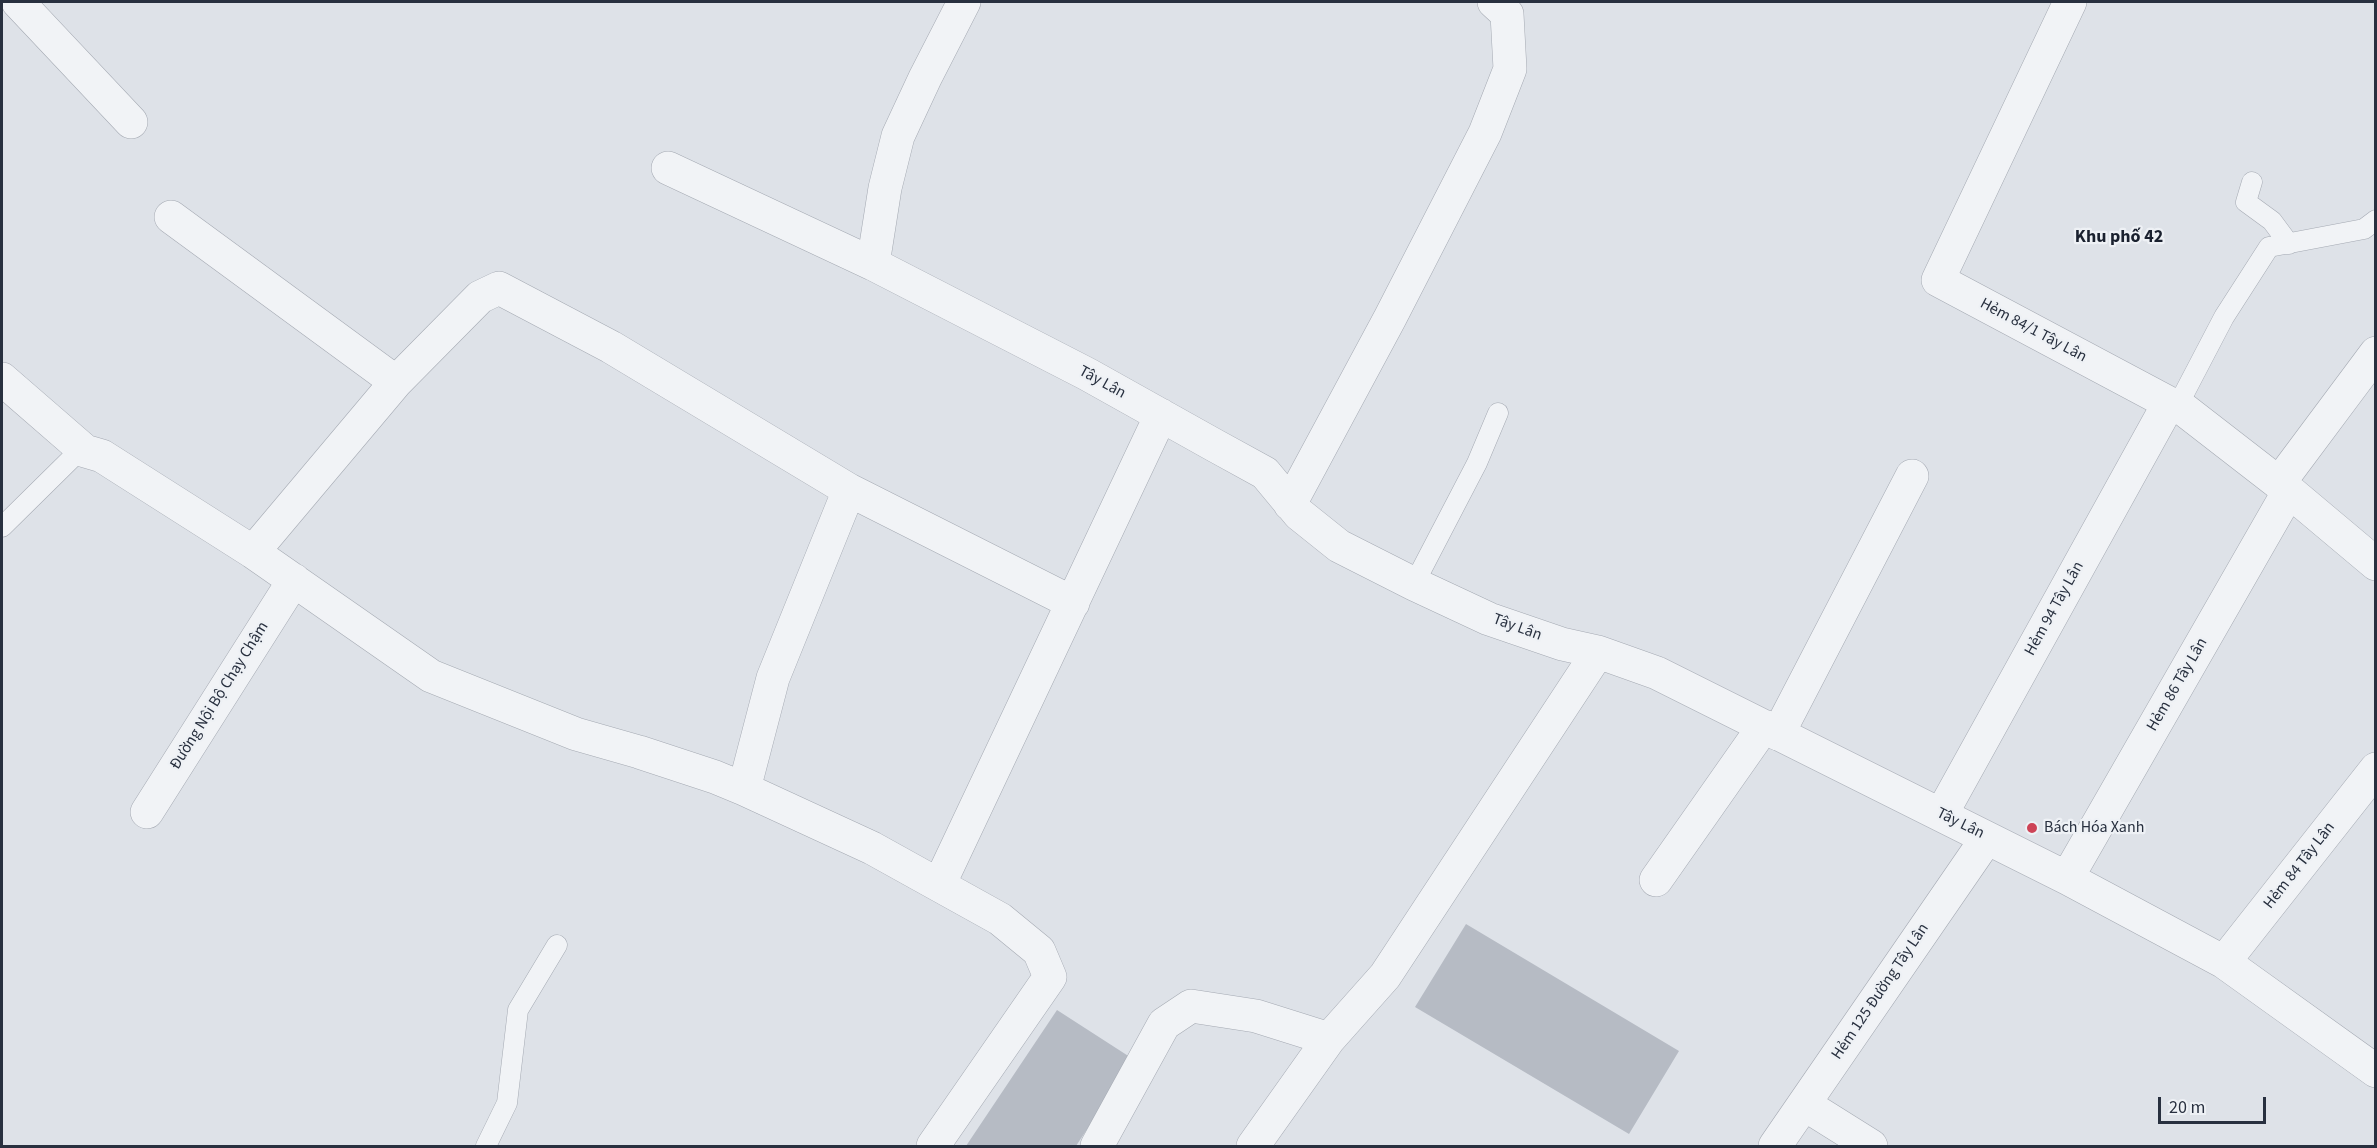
<!DOCTYPE html>
<html>
<head>
<meta charset="utf-8">
<style>
	body { margin:0 }
	#map { position:relative; width:2377px; height:1148px; overflow:hidden; background:#dee2e8; font-family:"Source Sans 3",sans-serif }
	canvas { display:block }
	.frame { position:absolute; inset:0; border:3px solid #28303f; pointer-events:none }
	.scale { position:absolute; left:2158px; top:1097px; width:108px; height:27px; box-sizing:border-box; border:3px solid #28303f; border-top:0; padding-left:8px; font-size:18px; line-height:21px; white-space:nowrap; color:#28303f; -webkit-text-stroke:4px #eef1f5; paint-order:stroke }
</style>
</head>
<body>
<div id="map">
<canvas width="2377" height="1148"></canvas>
<div class="frame"></div>
<div class="scale">20 m</div>
</div>
<script>
const g = document.querySelector('canvas').getContext('2d');
g.lineJoin = 'round';
function paint(path, color) { g.fillStyle = color; g.fill(path, 'evenodd'); }
const shape = rows => new Path2D(rows.map(r => 'M' + r).join(''));
function stroke(path, color, width, dash) { g.strokeStyle = color; g.lineWidth = width; g.lineCap = dash ? 'butt' : 'round'; g.setLineDash(dash || []); g.stroke(path); }
function label(font, color, halo, rows, align = 'center') {
  g.font = font + ' "Source Sans 3",sans-serif'; g.lineWidth = 4.5; g.setLineDash([]); g.textBaseline = 'middle'; g.strokeStyle = halo; g.fillStyle = color; for (const [text, x, y, turn = 0] of rows) {
    g.save(); g.translate(x, y); g.rotate((+turn || 0) * Math.PI / 180); g.textAlign = isNaN(turn) ? turn : align; if (halo) g.strokeText(text, 0, 0); g.fillText(text, 0, 0); g.restore();
  }
}
const building = shape([
	[1466,924,1679,1051,1629,1134,1415,1007],
	[1057,1010,1133,1059,1076,1146,966,1146]
]);
const service = shape([
	[2252,182,2246,202,2272,221,2289,244],
	[2178,405,2224,317,2269,247,2364,229,2376,220],
	[2,527,72,458,85,451],
	[1414,584,1477,463,1498,413],
	[486,1146,507,1103,518,1010,557,945]
]);
const minor = shape([
	[18,2,131,122],
	[2070,2,1938,280,2169,403,2178,405,2289,491,2376,564],
	[668,168,873,264,1087,374,1214,445,1265,473,1299,514,1339,546,1414,584,1489,619,1562,644,1598,652,1657,673,2067,878,2224,962,2376,1071],
	[171,217,396,382],
	[873,264,885,188,898,136,925,78,964,2],
	[2,379,85,451,102,456,253,552,431,676,576,734,639,752,715,777,744,789],
	[2279,483,2376,353],
	[849,490,1073,603],
	[1290,504,1390,318,1485,133,1510,69,1507,14,1494,2],
	[253,552,396,382,480,297,499,288,611,347,849,490,773,678,744,789,872,848,1000,919,1039,951,1050,977,933,1146],
	[1778,734,1912,476],
	[147,812,294,580],
	[1941,815,2169,403],
	[2067,878,2289,491],
	[1656,880,1764,726],
	[939,885,1161,415],
	[2224,962,2376,769],
	[1804,1104,1871,1146],
	[1097,1146,1164,1024,1191,1006,1256,1016,1329,1039,1385,976,1598,652],
	[1253,1146,1329,1039],
	[1775,1146,1987,838]
]);
const markers = [
	[2032,828,6,"#cd4356"]
];
const streetNames = [
	["Hẻm 84/1 Tây Lân",2033,331,28],
	["Tây Lân",1102,383,29],
	["Hẻm 94 Tây Lân",2055,609,-61],
	["Tây Lân",1517,628,20],
	["Hẻm 86 Tây Lân",2178,685,-60],
	["Đường Nội Bộ Chạy Chậm",220,696,-58],
	["Tây Lân",1960,824,26],
	["Hẻm 84 Tây Lân",2300,866,-52],
	["Hẻm 125 Đường Tây Lân",1881,992,-56]
];
const poiNames = [
	["Bách Hóa Xanh",2044,828]
];
const neighbourhoodNames = [
	["Khu phố 42",2119,238]
];
paint(building, '#b6bbc4');
stroke(service, '#a4a9b2', 21);
stroke(minor, '#a4a9b2', 34);
stroke(service, '#f1f3f6', 20);
stroke(minor, '#f1f3f6', 33);
for (const [x, y, r, color] of markers) { const dot = new Path2D(); dot.arc(x, y, r, 0, 2 * Math.PI); g.fillStyle = color; g.fill(dot); stroke(dot, '#eef1f5', 2); }
label('16px', '#28303f', '#eef1f5', streetNames);
label('16px', '#28303f', '#eef1f5', poiNames, 'left');
label('bold 18px', '#1a212f', '#eef1f5', neighbourhoodNames);
</script>
</body>
</html>
